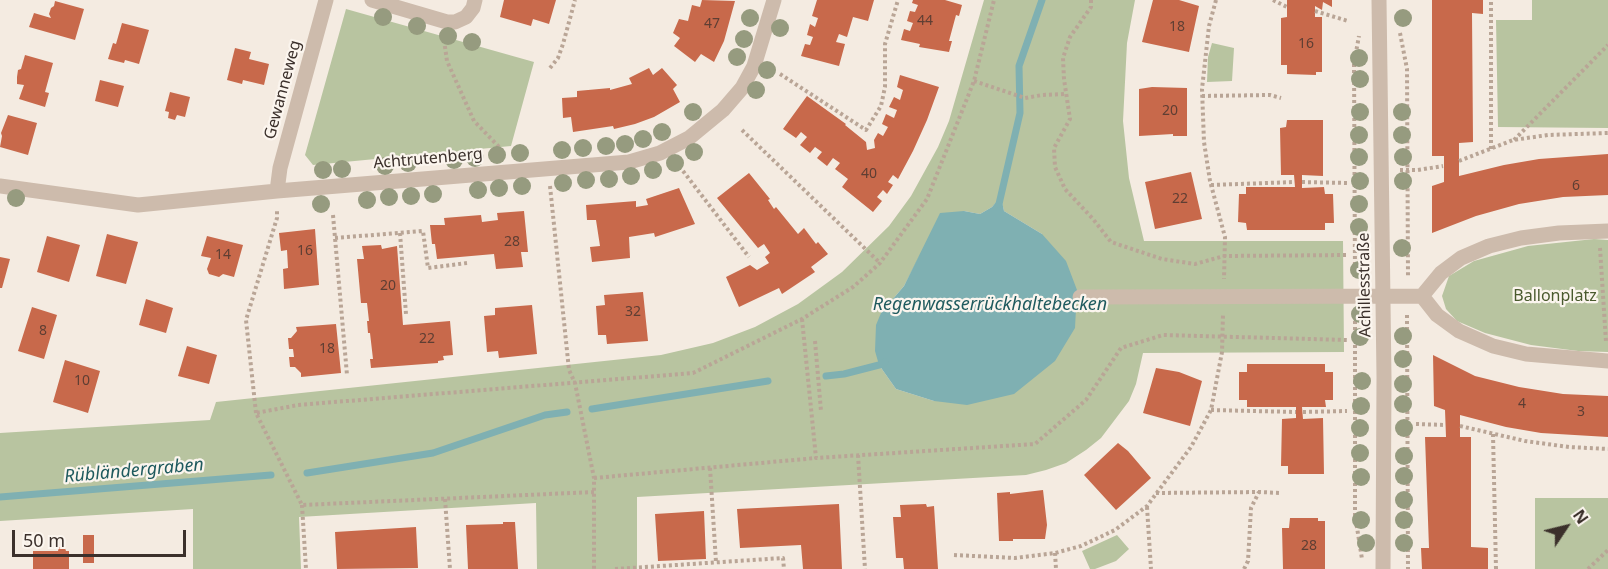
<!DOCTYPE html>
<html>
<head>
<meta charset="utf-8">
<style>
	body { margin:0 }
	#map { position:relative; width:1608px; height:569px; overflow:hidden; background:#f4ebe1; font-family:"Noto Sans",sans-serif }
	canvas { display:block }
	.north { position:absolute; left:1536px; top:497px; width:60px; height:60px; -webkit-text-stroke:4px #fbf5ee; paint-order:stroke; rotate:55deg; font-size:16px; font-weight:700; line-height:24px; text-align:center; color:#3b302b }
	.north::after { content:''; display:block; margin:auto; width:21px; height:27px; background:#3b302b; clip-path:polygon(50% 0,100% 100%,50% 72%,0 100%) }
	.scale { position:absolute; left:12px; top:530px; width:174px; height:27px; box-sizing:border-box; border:3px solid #3b302b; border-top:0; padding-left:8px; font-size:18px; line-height:21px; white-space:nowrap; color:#3b302b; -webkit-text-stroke:4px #fbf5ee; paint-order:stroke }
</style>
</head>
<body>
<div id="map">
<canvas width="1608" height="569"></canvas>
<div class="north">N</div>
<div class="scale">50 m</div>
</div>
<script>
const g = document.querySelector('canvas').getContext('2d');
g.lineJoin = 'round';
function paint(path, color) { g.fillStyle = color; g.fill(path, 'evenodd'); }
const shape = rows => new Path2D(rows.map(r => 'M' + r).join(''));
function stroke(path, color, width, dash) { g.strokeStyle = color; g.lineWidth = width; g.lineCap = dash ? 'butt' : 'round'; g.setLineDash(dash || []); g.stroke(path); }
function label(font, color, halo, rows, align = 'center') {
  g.font = font + ' "Noto Sans",sans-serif'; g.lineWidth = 4.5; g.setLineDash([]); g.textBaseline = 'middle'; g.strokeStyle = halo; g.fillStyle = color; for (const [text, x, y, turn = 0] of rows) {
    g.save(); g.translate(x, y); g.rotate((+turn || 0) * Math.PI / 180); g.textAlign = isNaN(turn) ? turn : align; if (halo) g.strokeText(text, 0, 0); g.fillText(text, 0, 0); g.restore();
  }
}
const green = shape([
	[984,0,1135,0,1127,43,1123,121,1129,178,1144,241,1343,241,1344,352,1143,353,1136,384,1129,401,1101,438,1086,450,1066,463,1046,470,1026,475,637,497,637,569,537,569,536,503,299,517,301,569,193,569,193,509,0,521,0,433,210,420,216,402,661,355,713,343,755,327,798,304,842,272,889,226,911,196,938,147,949,121],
	[1001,197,1004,211,1042,234,934,401,896,389,879,365,881,313,904,286,919,257,964,211,980,214,992,207],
	[1532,0,1608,0,1608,128,1498,127,1496,20,1532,20],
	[346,9,534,62,511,146,313,165,305,155],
	[1212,43,1234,48,1232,81,1207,82,1208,57],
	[1594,239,1608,240,1608,352,1578,351,1531,345,1485,333,1457,321,1446,309,1442,296,1449,276,1474,261,1528,246],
	[1535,498,1608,498,1608,569,1535,569],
	[1117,535,1129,549,1116,561,1095,569,1090,569,1082,551]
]);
const water = shape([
	[1001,196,1004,211,1042,234,1066,261,1077,290,1075,328,1055,361,1014,394,967,405,934,401,896,389,879,365,875,351,876,325,881,313,904,286,940,213,964,211,980,214,992,207]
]);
const stream = shape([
	[999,204,1020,113,1019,66,1042,0],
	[826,376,844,374,879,365,885,362],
	[592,409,768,381],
	[307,473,433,453,545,415,567,412],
	[0,497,271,475]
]);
const building = shape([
	[504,0,556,0,549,24,533,19,531,26,500,17],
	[702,0,735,1,724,41,714,62,701,54,695,62,674,46,680,38,673,33,679,19,688,21,692,5,700,7],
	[817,0,874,0,868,21,853,17,847,37,839,34,836,42,845,44,839,66,801,56,805,44,810,45,813,37,807,35,810,24,815,27,818,18,812,16],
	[913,0,945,0,962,5,959,16,956,15,949,41,952,41,949,52,919,47,920,44,901,40,904,29,910,31,913,23,907,21,910,11,915,12,918,5,912,3],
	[1153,0,1179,0,1199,6,1189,52,1142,42],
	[1287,0,1332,0,1332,7,1323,2,1322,10,1315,6,1315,17,1322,17,1322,72,1316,72,1316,75,1287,74,1287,65,1281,65,1281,18,1287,17],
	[1432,0,1483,0,1483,14,1472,13,1473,142,1459,143,1459,176,1504,165,1539,159,1608,154,1608,195,1563,197,1519,204,1476,216,1432,233,1432,186,1444,182,1444,156,1432,156],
	[55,1,84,9,75,40,29,27,34,13,51,18,49,14,51,8,54,6],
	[122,23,149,30,139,64,125,60,124,63,108,59,113,43,116,44],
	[235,48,251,52,249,59,269,64,264,85,243,80,242,84,227,80],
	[25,55,53,63,45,92,49,93,45,107,19,99,24,85,17,84,17,77,18,70,21,69],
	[649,68,653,75,662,68,677,85,673,89,680,102,654,117,635,124,614,129,613,126,573,132,571,117,563,118,562,98,577,97,577,91,610,88,610,90,632,84,629,78],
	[900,75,939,87,927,120,913,151,898,179,893,175,888,182,893,185,887,194,883,190,877,197,882,201,873,212,842,187,848,179,835,169,840,163,833,158,827,166,817,158,822,152,815,147,810,153,800,145,807,137,801,132,796,138,783,129,807,96,846,124,845,125,866,142,867,150,875,148,874,140,878,133,883,136,888,127,882,124,886,114,894,118,897,110,889,107,894,97,900,100,903,90,897,87],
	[100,80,124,86,118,107,95,101],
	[1152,87,1187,88,1187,136,1173,136,1173,134,1139,136,1139,89],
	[170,92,190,97,185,117,177,115,175,120,168,118,169,112,165,111],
	[8,115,37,123,28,155,0,147,2,136,1,133],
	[1287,120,1323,120,1323,176,1302,175,1302,188,1324,187,1325,194,1333,194,1334,223,1325,223,1325,230,1247,230,1246,223,1238,222,1239,194,1246,194,1246,187,1295,187,1294,175,1281,175,1280,128,1286,127],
	[1191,172,1202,219,1155,229,1145,182],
	[749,173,770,199,768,200,774,209,776,207,798,234,804,228,816,244,818,242,828,254,811,267,815,272,782,294,779,288,739,307,726,277,750,265,757,270,769,263,765,257,770,253,764,244,758,248,717,198],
	[679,188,695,224,655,237,654,233,629,237,630,258,592,262,590,247,600,246,596,220,587,220,586,205,636,201,636,207,648,205,646,199],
	[524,211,528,252,521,252,523,267,496,269,494,254,437,259,435,244,432,244,430,225,445,225,444,218,481,215,482,222,498,220,497,213],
	[315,229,319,285,284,289,283,269,288,268,287,250,281,251,279,233],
	[107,234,138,242,126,284,96,276],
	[47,236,80,245,69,282,37,272],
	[207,236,243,245,234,277,223,274,219,277,209,274,207,269,211,258,201,256],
	[381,245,382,249,397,246,403,325,450,321,453,355,443,356,444,360,438,361,438,363,371,368,370,359,373,359,370,333,368,333,367,321,369,321,367,303,361,303,357,259,364,259,362,246],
	[0,257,10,259,2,288,0,288],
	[643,292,648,341,607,344,606,335,598,335,596,306,605,305,604,295],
	[146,299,173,308,166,333,139,325],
	[532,305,537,354,499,358,498,351,487,352,484,316,495,315,495,308],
	[32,307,57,315,44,359,18,351],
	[336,324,341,373,301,377,301,373,295,367,290,367,289,357,294,357,293,349,289,349,288,338,291,338,297,331,296,327],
	[187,346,217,355,209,384,178,376],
	[1433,355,1475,376,1519,387,1563,394,1608,396,1608,437,1541,433,1506,427,1460,415,1460,437,1471,437,1471,547,1488,548,1488,569,1422,569,1421,548,1429,548,1425,437,1446,437,1445,410,1434,406],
	[65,360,100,371,88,413,53,402],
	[1247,364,1325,364,1325,372,1333,372,1333,400,1325,400,1326,407,1302,407,1303,419,1323,418,1324,474,1288,474,1288,466,1281,466,1282,419,1296,418,1296,407,1247,407,1247,400,1239,400,1239,372,1247,372],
	[1156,368,1179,372,1202,381,1190,426,1143,413],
	[1118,443,1128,451,1151,478,1116,510,1084,475],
	[1043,490,1047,525,1045,539,1013,539,1013,541,999,541,997,493,1010,492,1010,494],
	[839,504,842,569,803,569,801,545,740,548,737,509],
	[926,504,927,507,934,506,938,569,904,569,903,558,896,558,893,517,901,517,900,505],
	[704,511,706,559,658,561,655,514],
	[1290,518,1318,518,1318,521,1325,521,1325,569,1283,569,1282,528,1289,528],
	[503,522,515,522,518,569,468,569,466,525,503,524],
	[416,527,418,568,337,569,335,532],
	[83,535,94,535,94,563,83,563],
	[59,547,65,548,66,551,69,551,69,569,33,569,33,551,58,551]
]);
const path = shape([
	[1091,0,1091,7,1070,37,1063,58,1064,79,1070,119,1054,148,1055,167,1065,189,1093,219,1111,242,1162,259,1195,264,1224,256,1349,255],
	[1216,0,1209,26,1202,89,1204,142,1210,181,1225,237,1224,279],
	[1273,0,1287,7],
	[1315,11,1348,21],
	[1400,33,1407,69,1408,277],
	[444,40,447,61,474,121,502,150],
	[550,68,558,58,563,44,575,0],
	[780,74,866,130,881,106,885,87,885,44,898,0],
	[974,81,1025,98,1042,95,1066,94],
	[1202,96,1270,95,1281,98],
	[742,130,880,263],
	[1514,140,1608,45],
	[1491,149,1491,0],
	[1459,161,1513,140,1548,135,1608,133],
	[1400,170,1418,170,1443,166],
	[683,171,749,257],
	[1302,182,1349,183],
	[1211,185,1295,182],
	[550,186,569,370,575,383,594,478,594,569],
	[333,215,347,375],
	[400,233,406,314],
	[335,238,423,231,428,268,467,263],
	[1600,248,1606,342],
	[1355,277,1354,63,1359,36],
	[1355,315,1355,515,1362,559],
	[1407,315,1408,569],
	[802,319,816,458,1035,444,1086,400,1121,348,1163,335,1348,340],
	[815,341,821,411],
	[1211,410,1296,412],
	[1303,412,1347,411],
	[256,413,246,320,277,218,277,209],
	[1416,424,1445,425],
	[1460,426,1525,441,1569,447,1608,449],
	[1493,434,1496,569],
	[858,455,865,569],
	[710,468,716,562],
	[594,478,816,458],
	[594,492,302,505,256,413,298,405,693,373,802,319,853,287,880,263,927,199,974,81,994,0],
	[1156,493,1259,492,1281,493],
	[445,499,450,569],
	[302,505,306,569],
	[1147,507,1151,569],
	[1055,553,1056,569],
	[954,555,1015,558,1055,553,1081,546,1115,530,1147,506,1191,447,1211,410,1222,352,1223,314],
	[615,569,783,558,784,569],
	[1244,569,1248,561,1251,508,1259,492],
	[1588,569,1608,550]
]);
const minor = shape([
	[372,0,447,22,455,22,466,17,473,8,475,0],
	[1379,0,1384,377,1383,569],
	[0,186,138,205,277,191,629,162,660,153,689,138,723,110,742,88,754,66,774,0],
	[277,191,280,168,326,0],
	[1422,296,1437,315,1459,331,1493,346,1526,354,1608,361],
	[1080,297,1422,296,1441,273,1461,258,1489,246,1521,238,1559,233,1608,231]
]);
const trees = [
	[383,17],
	[750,18],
	[1403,18],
	[417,26],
	[780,28],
	[448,36],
	[744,39],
	[472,42],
	[737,57],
	[1359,58],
	[767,70],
	[1360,79],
	[756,90],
	[693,112],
	[1360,112],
	[1402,112],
	[662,132],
	[1359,135],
	[1402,135],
	[643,139],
	[625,144],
	[606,146],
	[583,148],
	[562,150],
	[694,152],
	[520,153],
	[497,155],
	[1359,157],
	[1403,157],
	[475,158],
	[454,160],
	[408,163],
	[675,163],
	[385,166],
	[342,169],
	[323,170],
	[653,170],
	[631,176],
	[609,179],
	[586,180],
	[1360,181],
	[1403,181],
	[563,183],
	[522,186],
	[499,188],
	[478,190],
	[433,194],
	[411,196],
	[389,197],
	[16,198],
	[367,200],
	[321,204],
	[1359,204],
	[1359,227],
	[1402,248],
	[1359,270],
	[1360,314],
	[1403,336],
	[1360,337],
	[1403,359],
	[1362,381],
	[1403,384],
	[1403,404],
	[1361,406],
	[1360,428],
	[1404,428],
	[1360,453],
	[1404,456],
	[1404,476],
	[1361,477],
	[1404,500],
	[1361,520],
	[1404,520],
	[1366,543],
	[1404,543]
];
const numberNames = [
	["44",925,21],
	["47",712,24],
	["18",1177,27],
	["16",1306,44],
	["20",1170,111],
	["40",869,174],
	["6",1576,186],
	["22",1180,199],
	["28",512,242],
	["16",305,251],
	["14",223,255],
	["20",388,286],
	["32",633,312],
	["8",43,331],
	["22",427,339],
	["18",327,349],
	["10",82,381],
	["4",1522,404],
	["3",1581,412],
	["28",1309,546]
];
const streetNames = [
	["Gewanneweg",283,90,-75],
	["Achtrutenberg",428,159,-5],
	["Achillesstraße",1365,285,-91]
];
const parkNames = [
	["Ballonplatz",1555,296]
];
const waterNames = [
	["Regenwasserrückhaltebecken",990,305],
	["Rübländergraben",134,471,-5]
];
paint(green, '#b8c4a0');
paint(water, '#7fb0b2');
stroke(stream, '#7fb0b2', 7);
paint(building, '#c8694b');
stroke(path, '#b9a596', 4, [3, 3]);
stroke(minor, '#cdbbac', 15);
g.fillStyle = '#969b7f';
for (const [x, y] of trees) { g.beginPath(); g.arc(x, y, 9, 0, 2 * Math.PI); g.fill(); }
label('14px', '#5e3e33', null, numberNames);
label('16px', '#3b302b', '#fbf5ee', streetNames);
label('16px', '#4a5a2e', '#fbf5ee', parkNames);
label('italic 18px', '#1f5a5e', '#fbf5ee', waterNames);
</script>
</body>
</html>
